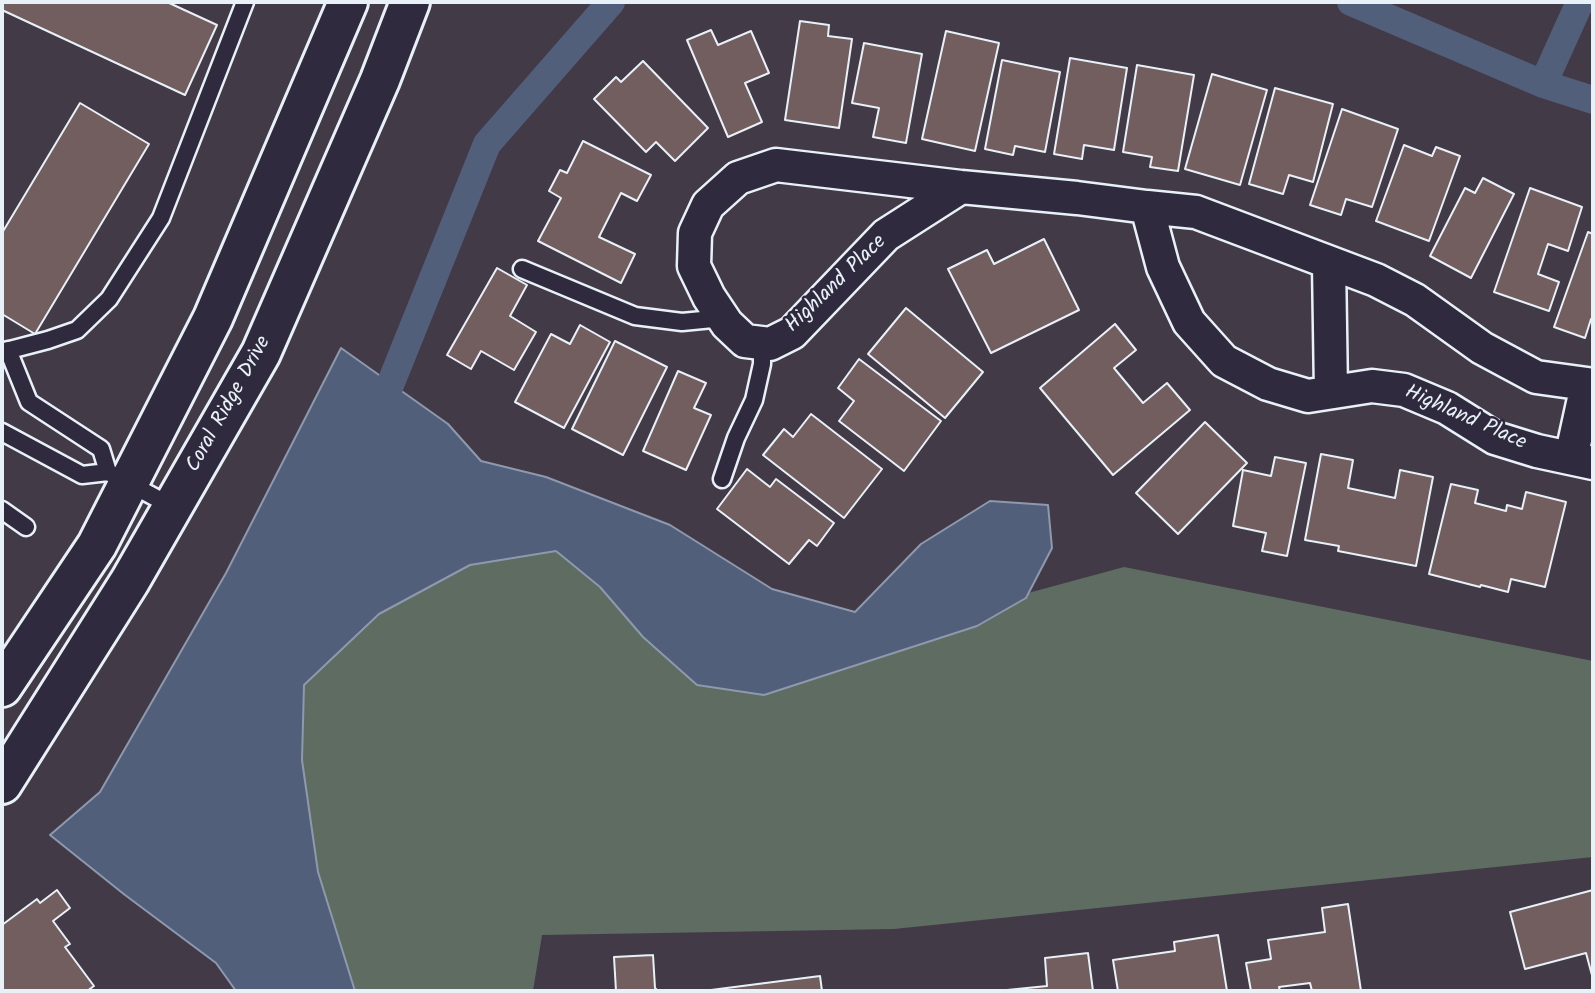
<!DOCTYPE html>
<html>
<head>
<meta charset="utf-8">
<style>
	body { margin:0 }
	#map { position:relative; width:1595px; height:993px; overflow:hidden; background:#433a47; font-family:Kalam,sans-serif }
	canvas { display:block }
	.frame { position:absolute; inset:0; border:4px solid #e8f1f8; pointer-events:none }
</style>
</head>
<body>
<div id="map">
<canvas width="1595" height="993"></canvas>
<div class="frame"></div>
</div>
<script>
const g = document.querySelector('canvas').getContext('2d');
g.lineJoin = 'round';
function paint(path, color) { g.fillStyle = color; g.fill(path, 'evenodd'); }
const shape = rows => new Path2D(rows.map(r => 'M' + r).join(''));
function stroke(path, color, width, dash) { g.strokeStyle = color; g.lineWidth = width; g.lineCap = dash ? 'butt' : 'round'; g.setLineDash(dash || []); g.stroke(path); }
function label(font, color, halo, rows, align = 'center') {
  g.font = font + ' Kalam,sans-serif'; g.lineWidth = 5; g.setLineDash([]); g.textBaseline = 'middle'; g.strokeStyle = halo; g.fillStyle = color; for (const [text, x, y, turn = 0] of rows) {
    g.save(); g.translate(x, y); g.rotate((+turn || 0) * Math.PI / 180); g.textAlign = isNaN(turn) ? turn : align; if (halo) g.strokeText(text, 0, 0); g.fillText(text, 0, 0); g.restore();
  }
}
const green = shape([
	[485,519,866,637,1124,567,1593,661,1593,857,894,929,542,935,533,991,337,991,214,652]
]);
const water = shape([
	[341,348,448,424,481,461,546,477,670,525,772,589,855,612,921,544,990,501,1048,505,1052,548,1026,598,977,626,764,695,697,685,643,637,600,587,556,551,470,565,379,614,304,685,302,760,318,872,355,991,236,991,216,963,125,895,50,835,100,792,226,573,341,348]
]);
const canal = shape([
	[1351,2,1543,84,1593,100],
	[1543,84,1580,2],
	[375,417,384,400,487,144,611,2]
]);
const building = shape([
	[2,2,167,2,217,25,185,95,2,10,2,2],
	[800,21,829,25,828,36,852,39,839,128,785,120,800,21],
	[711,30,718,45,751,31,769,73,745,83,762,122,728,137,687,40,711,30],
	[946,31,999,43,975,151,922,139,946,31],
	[864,43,922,54,906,143,873,137,879,108,852,103,864,43],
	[1070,58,1127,68,1114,150,1084,145,1082,159,1054,154,1070,58],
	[1002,60,1060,72,1045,152,1015,146,1013,155,985,149,1002,60],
	[643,61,708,128,675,161,656,142,646,152,594,99,616,77,621,82,643,61],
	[1137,65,1194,75,1178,171,1150,167,1152,157,1123,152,1137,65],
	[1212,74,1267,90,1240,185,1185,169,1212,74],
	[1275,88,1333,104,1313,182,1289,175,1283,194,1249,184,1275,88],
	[80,103,149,144,35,334,2,314,2,233,80,103],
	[1342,109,1398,129,1372,207,1346,199,1341,215,1310,205,1342,109],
	[583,141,651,175,637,201,621,193,599,237,635,254,621,283,538,241,561,198,549,191,560,170,567,173,583,141],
	[1404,145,1432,156,1436,147,1460,156,1429,241,1376,221,1404,145],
	[1483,178,1514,194,1471,278,1430,256,1465,188,1475,193,1483,178],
	[1530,188,1582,207,1568,251,1548,244,1538,274,1559,282,1549,311,1494,292,1530,188],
	[1588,232,1593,234,1593,320,1591,319,1585,338,1554,327,1588,232],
	[1044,239,1079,310,991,353,948,269,987,250,994,264,1044,239],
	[497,268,527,285,510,316,536,332,514,370,481,351,471,369,447,355,497,268],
	[906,308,983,372,945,418,868,354,906,308],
	[1115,324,1136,350,1114,368,1143,403,1167,383,1190,410,1113,475,1040,388,1115,324],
	[580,325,610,342,564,428,515,402,551,334,570,344,580,325],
	[615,341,667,367,623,455,572,429,615,341],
	[859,359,941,421,904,471,839,421,854,401,838,388,859,359],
	[678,371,706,383,694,408,711,415,686,470,643,451,678,371],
	[811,414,882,469,844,518,763,455,784,429,793,437,811,414],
	[1205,422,1247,463,1178,534,1136,493,1205,422],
	[1321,454,1353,460,1348,488,1395,498,1400,470,1433,477,1416,566,1338,551,1339,546,1305,540,1321,454],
	[1275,457,1306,463,1287,556,1262,551,1266,533,1233,526,1243,470,1271,476,1275,457],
	[747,469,770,487,776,479,834,523,817,546,809,540,789,564,717,509,747,469],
	[1451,484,1478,490,1475,503,1506,511,1507,505,1522,509,1526,492,1566,502,1545,587,1511,579,1508,592,1481,585,1480,587,1429,574,1451,484],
	[57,890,70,908,53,921,70,944,65,947,94,986,87,991,2,991,2,925,37,899,40,903,57,890],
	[1593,890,1593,979,1586,953,1525,969,1510,912,1593,890],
	[1348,904,1361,991,1312,991,1310,983,1279,987,1280,991,1251,991,1246,963,1271,959,1268,940,1325,932,1322,908,1348,904],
	[1218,935,1227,991,1118,991,1113,960,1175,951,1174,942,1218,935],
	[1088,953,1093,991,997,991,1047,986,1045,958,1088,953],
	[653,955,655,988,658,991,616,991,614,957,653,955],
	[820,976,822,991,711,991,711,990,820,976]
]);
const service = shape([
	[522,269,635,316,682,322,723,318],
	[8,350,29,402,101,449,108,472],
	[2,352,48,340,77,330,109,299,161,218,245,2],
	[2,432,82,475,108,472,173,507],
	[722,479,736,438,754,400,762,364,762,343],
	[2,510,26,527]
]);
const minor = shape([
	[961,187,886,235,792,333,770,344,745,341,727,324,709,297,694,266,695,233,708,205,738,178,776,165,961,187,1077,198,1147,207,1196,212,1376,280,1415,300,1482,348,1536,377,1593,385],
	[1147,207,1163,267,1189,322,1224,361,1268,384,1308,396,1372,386,1404,390,1447,408,1495,438,1537,451,1593,463],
	[1329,263,1331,392],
	[1571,458,1587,385]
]);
const secondary = shape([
	[2,687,97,545,213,318,348,2],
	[2,784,130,581,261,353,380,80,410,2]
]);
const streetNames = [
	["Highland Place",837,285,-44],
	["Coral Ridge Drive",230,405,-61],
	["Highland Place",1465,419,24]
];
paint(green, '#5e6c62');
paint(water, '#525f7b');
stroke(water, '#8e99ad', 2);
stroke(canal, '#525f7b', 28);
paint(building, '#725e5f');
stroke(building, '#e8f1f8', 2);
stroke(service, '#e8f1f8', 21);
stroke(minor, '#e8f1f8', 37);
stroke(secondary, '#e8f1f8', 44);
stroke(service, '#2f2a3d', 16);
stroke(minor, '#2f2a3d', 32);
stroke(secondary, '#2f2a3d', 38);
label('21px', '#e8f1f8', '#2f2a3d', streetNames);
</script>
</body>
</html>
